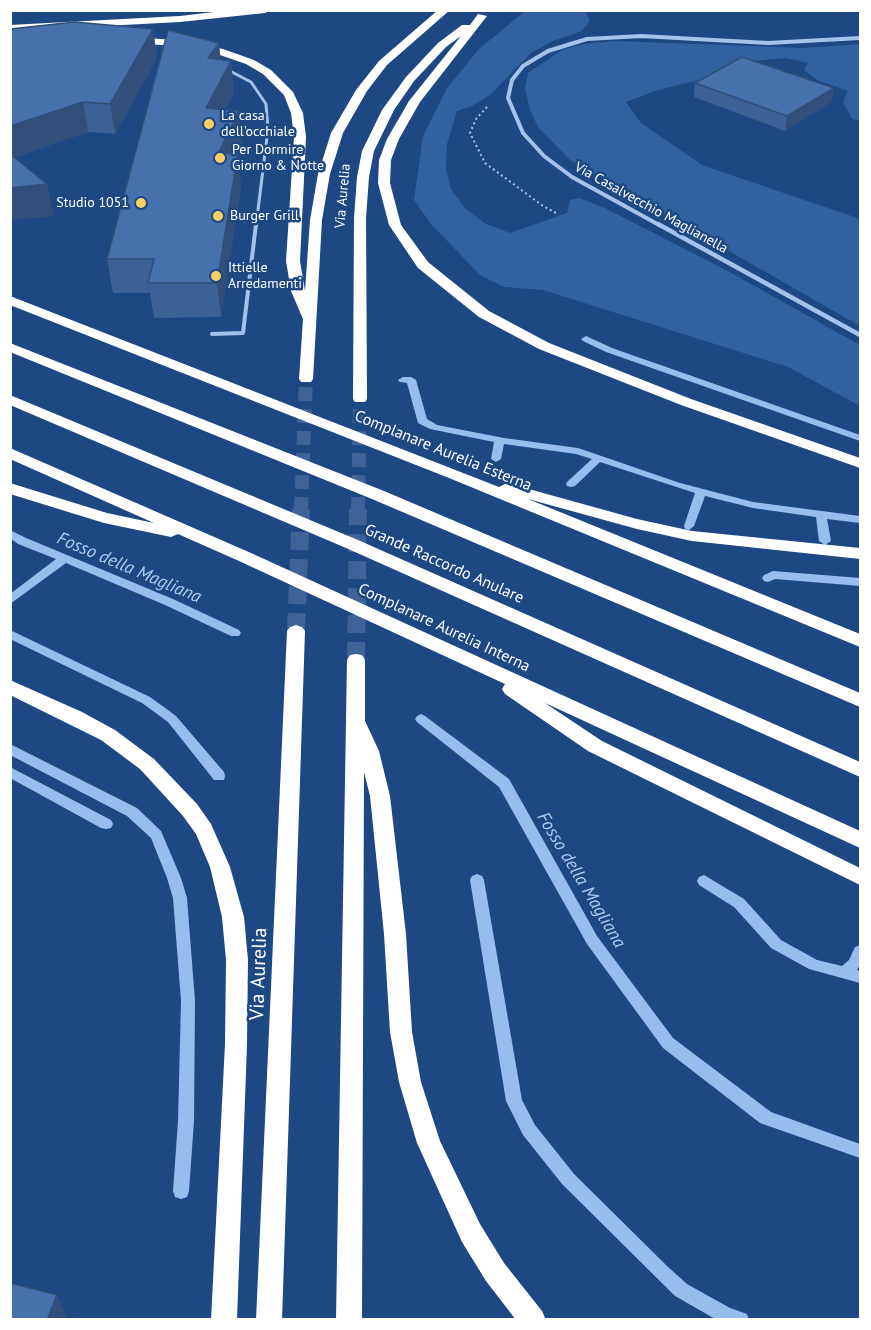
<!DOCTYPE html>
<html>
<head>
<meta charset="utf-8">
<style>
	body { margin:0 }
	#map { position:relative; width:871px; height:1330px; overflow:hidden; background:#1d4883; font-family:"PT Sans",sans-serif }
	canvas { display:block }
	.frame { position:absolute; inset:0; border:12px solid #fff; pointer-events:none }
</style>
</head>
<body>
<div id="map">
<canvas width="871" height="1330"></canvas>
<div class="frame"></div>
</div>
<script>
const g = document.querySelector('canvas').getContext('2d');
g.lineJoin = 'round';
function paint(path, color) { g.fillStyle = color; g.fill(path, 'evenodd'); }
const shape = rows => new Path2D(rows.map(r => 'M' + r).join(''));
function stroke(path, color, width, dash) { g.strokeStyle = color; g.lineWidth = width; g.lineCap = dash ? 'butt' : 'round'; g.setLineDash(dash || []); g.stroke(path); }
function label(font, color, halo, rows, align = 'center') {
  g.font = font + ' "PT Sans",sans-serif'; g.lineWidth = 5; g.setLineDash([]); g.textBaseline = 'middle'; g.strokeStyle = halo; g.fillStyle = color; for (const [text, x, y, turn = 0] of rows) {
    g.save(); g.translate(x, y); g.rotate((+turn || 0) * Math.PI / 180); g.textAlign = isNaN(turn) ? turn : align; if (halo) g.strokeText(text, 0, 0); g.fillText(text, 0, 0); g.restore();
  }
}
const green = shape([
	[525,11,585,11,590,21,582,31,553,41,531,53,490,95,470,107,457,111,447,144,446,169,451,189,464,207,484,223,510,233,567,213,570,200,579,198,605,208,726,270,860,345,860,406,788,367,543,290,504,287,480,275,431,224,414,200,423,136,447,88,479,49],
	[615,41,803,48,860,44,860,120,852,119,843,102,848,91,817,80,804,70,808,63,786,58,743,62,715,76,658,90,626,102,641,123,702,165,860,219,860,326,570,160,538,127,530,110,525,88,528,73,562,50,584,44]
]);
const stream = shape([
	[586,336,612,348,860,435,860,441,606,352,583,341,581,339,586,336],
	[411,377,416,380,427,419,437,425,504,438,578,448,680,483,753,502,860,516,860,523,827,519,831,541,825,545,819,541,816,517,753,508,705,496,694,526,689,530,685,529,684,526,695,493,600,462,575,486,571,487,567,486,566,484,567,482,592,459,576,454,504,444,501,459,496,462,491,459,494,442,430,429,418,423,407,383,400,382,398,380,403,377,411,377],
	[10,530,26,538,173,599,239,630,241,633,239,636,231,636,165,605,66,563,10,604,10,594,56,559,18,544,10,538,10,530],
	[773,571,860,578,860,586,775,579,768,582,764,581,762,578,764,575,773,571],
	[10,630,150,697,176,716,224,772,225,776,224,780,214,780,168,722,142,703,10,639,10,630],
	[421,714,425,716,509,779,597,936,673,1038,771,1112,860,1144,860,1158,760,1123,663,1048,587,944,499,787,417,722,415,719,417,716,421,714],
	[10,744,137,808,161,831,181,878,187,898,195,1001,194,1121,189,1191,187,1197,181,1199,175,1197,173,1191,178,1121,181,1001,173,898,167,878,151,838,127,816,10,755,10,744],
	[10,767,111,820,113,824,111,828,106,829,101,828,10,778,10,767],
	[477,874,482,876,484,880,522,1100,535,1125,574,1174,667,1266,687,1284,730,1308,747,1314,749,1320,717,1320,675,1296,562,1184,523,1135,506,1101,470,880,472,876,477,874],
	[704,875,744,899,781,940,817,960,842,966,849,960,855,947,860,945,860,965,857,970,860,971,860,983,809,969,771,948,734,907,699,885,697,881,699,877,704,875]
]);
const highwayTunnelFar1 = shape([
	[301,511,306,379],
	[358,511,360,399]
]);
const highwayTunnel = shape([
	[296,631,301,509],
	[356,660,358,509]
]);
const path = shape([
	[487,107,476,119,470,133,485,163,543,206,558,214]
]);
const laneFar1 = shape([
	[226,69,251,82,266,104,268,129,256,226]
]);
const lane = shape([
	[212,334,243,333,256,224]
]);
const streetFar1 = shape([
	[661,226,572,177,544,156,523,133,508,98,512,80,523,66,548,51,587,39,641,36,768,43,860,38]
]);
const street = shape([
	[658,224,860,335]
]);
const highway = shape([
	[231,10,270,10,265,13,180,22,10,31,10,25,180,16,231,10],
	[438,10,450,10,387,65,367,91,343,133,330,174,322,220,313,379,311,382,301,382,299,379,303,319,291,291,286,261,294,137,291,113,284,95,263,74,246,64,217,54,177,46,129,43,124,40,129,37,177,40,223,49,254,60,271,70,293,92,303,113,306,137,300,261,305,291,310,220,318,174,331,133,356,90,379,61,438,10],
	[478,14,487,16,420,102,399,139,391,160,390,183,401,225,428,262,489,311,549,343,691,399,860,458,860,468,681,405,539,349,479,317,418,268,389,225,378,183,379,160,387,139,409,101,461,36,446,47,414,81,394,110,374,151,369,177,366,218,367,399,365,402,355,402,353,399,354,218,357,177,362,151,382,110,406,77,438,43,462,25,470,25,478,14],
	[10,296,499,487,507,483,637,519,692,531,860,548,860,559,692,541,637,529,528,499,860,634,860,647,449,478,10,305,10,296],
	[10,343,384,491,860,693,860,707,372,499,10,352,10,343],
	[10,395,358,540,860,762,860,777,346,548,10,405,10,395],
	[10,448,251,553,860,831,860,848,545,703,602,741,860,868,860,885,588,751,505,694,502,689,505,684,239,561,178,534,171,537,104,523,10,494,10,483,107,513,154,523,10,459,10,448],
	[296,625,302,627,305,631,282,1320,256,1320,287,631,290,627,296,625],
	[356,654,362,655,365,660,365,721,379,751,390,796,406,934,412,1032,421,1082,440,1141,480,1224,504,1263,542,1311,546,1320,516,1320,486,1281,462,1242,417,1143,399,1082,390,1032,384,934,370,796,364,772,362,1320,336,1320,347,660,350,655,356,654],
	[10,680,82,712,115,730,154,759,197,804,211,824,230,867,244,917,248,960,247,1044,237,1320,211,1320,225,1044,226,960,222,917,210,867,196,834,183,816,140,769,101,740,10,695,10,680]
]);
const wall = shape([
	[10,29,153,29,157,58,115,134,88,132,15,157,54,216,10,220],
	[221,60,231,61,234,92,225,110,242,143,237,153,241,186,221,317,154,318,150,293,113,293,107,259],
	[695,83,834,88,831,102,785,131,694,97]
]);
const shadedWall = shape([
	[153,29,157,58,115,134,110,104],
	[219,43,222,74,208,58],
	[231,61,234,92,209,139,206,108],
	[834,88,831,102,785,131,787,116],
	[83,102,88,132,10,159,10,126],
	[239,111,242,143,222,186,218,154],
	[238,153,241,186,221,317,217,283],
	[47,184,54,216,10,220,10,188],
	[57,1295,67,1316,66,1320,47,1320]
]);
const building = shape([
	[75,22,153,29,110,104,83,102,10,126,10,29,75,22],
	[168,30,219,43,208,58,231,61,206,108,239,111,218,154,238,153,217,283,148,283,154,259,107,259,168,30],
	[742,57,834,88,787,116,695,83,742,57],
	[10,154,47,184,10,188,10,154],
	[10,1283,57,1295,47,1320,10,1320,10,1283]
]);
const markers = [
	[209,124,6,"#f9d062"],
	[220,158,6,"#f9d062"],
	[141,203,6,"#f9d062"],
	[218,216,6,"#f9d062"],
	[216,276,6,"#f9d062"]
];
const farPoinames = [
	["La casa",221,116],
	["dell'occhiale",221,132],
	["Per Dormire",232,150],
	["Giorno & Notte",232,166],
	["Studio 1051",129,203,"right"],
	["Burger Grill",230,216],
	["Ittielle",228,268],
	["Arredamenti",228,284]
];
const farStreetnames = [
	["Via Aurelia",343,196,-85],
	["Via Casalvecchio Maglianella",651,208,29]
];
const streetNames = [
	["Complanare Aurelia Esterna",443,451,22],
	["Grande Raccordo Anulare",444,564,24],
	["Complanare Aurelia Interna",444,628,25]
];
const waterNames = [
	["Fosso della Magliana",129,568,23],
	["Fosso della Magliana",581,880,59]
];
const nearStreetnames = [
	["Via Aurelia",259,974,-88]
];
paint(green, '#3161a1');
paint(stream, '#97bdec');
stroke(highwayTunnelFar1, '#3f6396', 14, [14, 8]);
stroke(highwayTunnel, '#3f6396', 18, [18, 9]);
stroke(path, '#a4c2ea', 2, [2, 3]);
stroke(laneFar1, '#a4c2ea', 3);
stroke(lane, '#a4c2ea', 4);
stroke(streetFar1, '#a4c2ea', 4);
stroke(street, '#a4c2ea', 4.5);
paint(highway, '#fff');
paint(wall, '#3c6194');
paint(shadedWall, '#314f78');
paint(building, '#4671ac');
stroke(building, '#314f78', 1.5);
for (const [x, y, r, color] of markers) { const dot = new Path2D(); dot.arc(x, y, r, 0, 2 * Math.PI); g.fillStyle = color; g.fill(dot); stroke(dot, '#1d4883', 2); }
label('14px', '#fff', '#1d4883', farPoinames, 'left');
label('14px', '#fff', '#1d4883', farStreetnames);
label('16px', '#fff', '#1d4883', streetNames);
label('italic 18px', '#afccf1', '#1d4883', waterNames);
label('20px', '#fff', '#1d4883', nearStreetnames);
</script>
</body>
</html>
